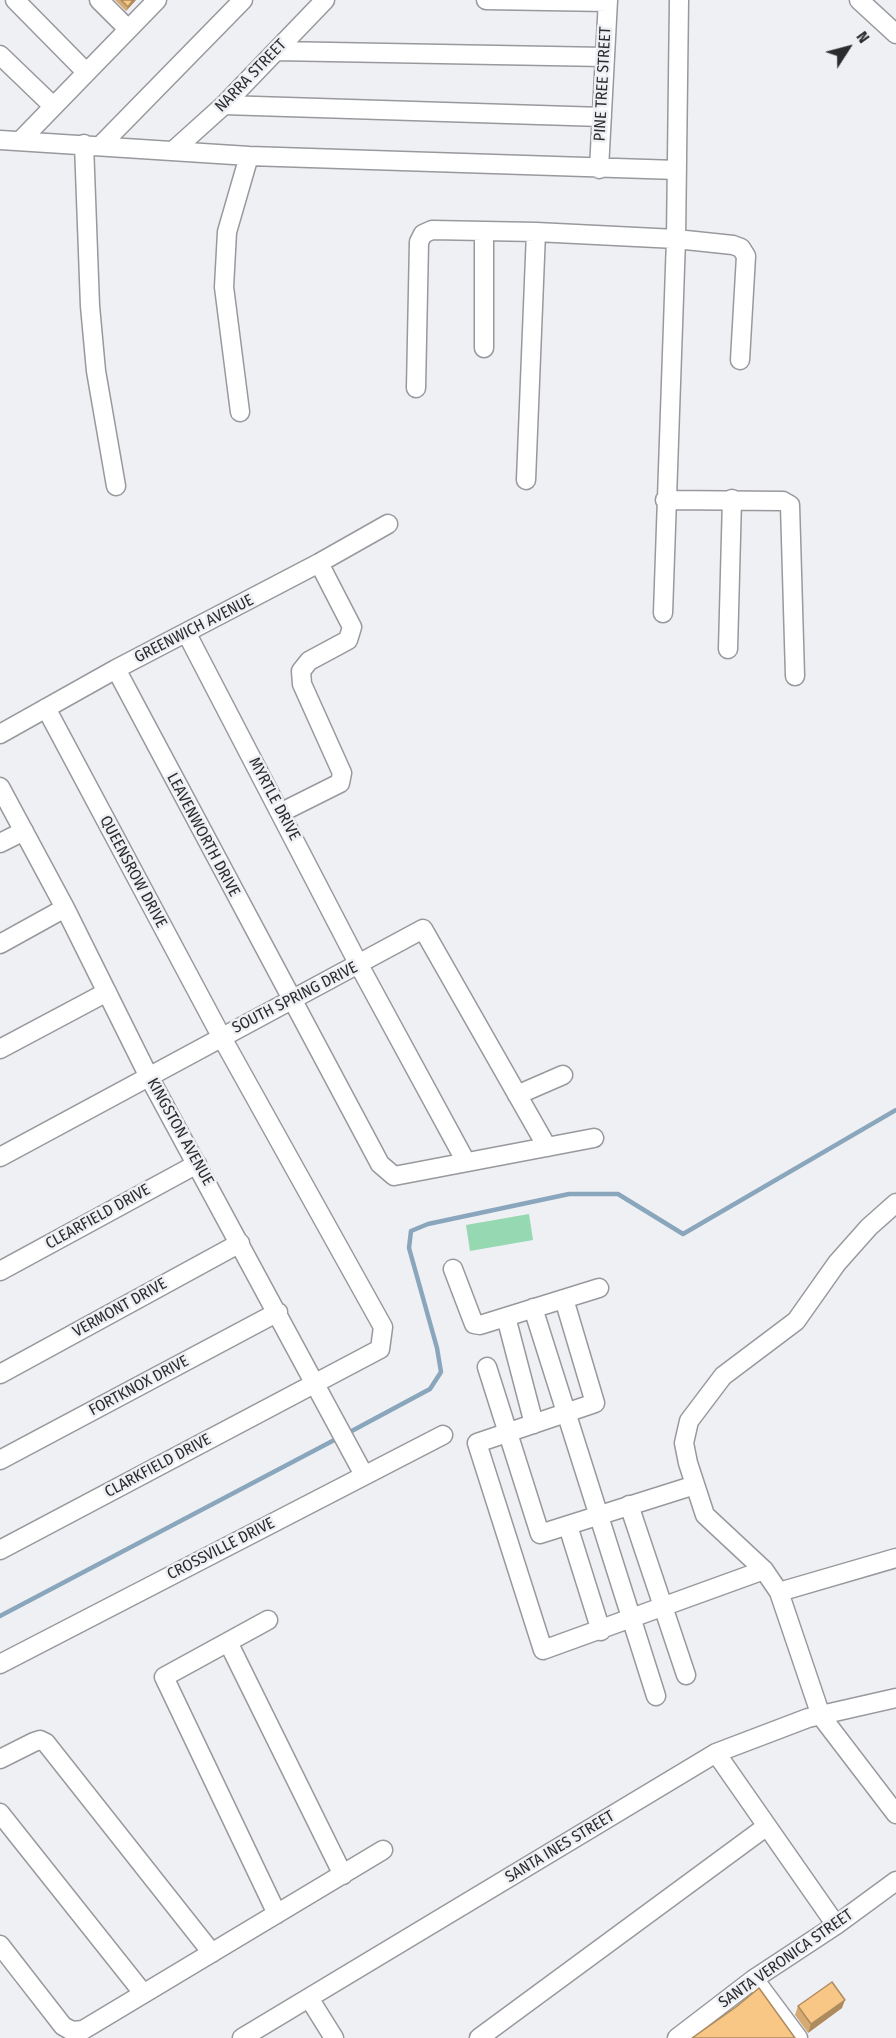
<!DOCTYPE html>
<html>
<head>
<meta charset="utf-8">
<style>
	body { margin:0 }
	#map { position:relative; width:896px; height:2038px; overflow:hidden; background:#eef0f4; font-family:"Fira Sans Condensed",sans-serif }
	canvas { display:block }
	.north { position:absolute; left:818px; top:18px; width:60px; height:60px; -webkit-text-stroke:4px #eef0f4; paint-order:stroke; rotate:54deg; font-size:16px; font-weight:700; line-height:24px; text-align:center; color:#2b2c2d }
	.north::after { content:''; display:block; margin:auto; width:21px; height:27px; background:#2b2c2d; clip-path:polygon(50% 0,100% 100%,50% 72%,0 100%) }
</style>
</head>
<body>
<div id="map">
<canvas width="896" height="2038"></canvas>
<div class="north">N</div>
</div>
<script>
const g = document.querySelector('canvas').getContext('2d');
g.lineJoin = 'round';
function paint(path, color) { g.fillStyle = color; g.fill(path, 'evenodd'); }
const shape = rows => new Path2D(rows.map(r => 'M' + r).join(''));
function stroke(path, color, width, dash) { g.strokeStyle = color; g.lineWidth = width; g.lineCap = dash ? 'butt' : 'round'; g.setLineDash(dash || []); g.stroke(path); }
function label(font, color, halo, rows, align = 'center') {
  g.font = font + ' "Fira Sans Condensed",sans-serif'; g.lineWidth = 5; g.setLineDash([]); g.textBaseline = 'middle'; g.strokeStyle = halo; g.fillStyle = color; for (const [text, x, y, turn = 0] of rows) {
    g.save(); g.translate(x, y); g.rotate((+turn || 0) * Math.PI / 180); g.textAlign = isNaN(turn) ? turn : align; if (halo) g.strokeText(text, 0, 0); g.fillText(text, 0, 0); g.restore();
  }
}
const green = shape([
	[529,1214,533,1240,470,1251,466,1225]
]);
const stream = shape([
	[348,1433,430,1389,441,1372,437,1348,409,1248,411,1231,428,1224,569,1194,618,1194,683,1234,896,1110],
	[0,1616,340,1437]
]);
const minor = shape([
	[15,0,86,72],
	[99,0,128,29],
	[486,0,608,2],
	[859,0,896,34],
	[276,51,605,57],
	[0,55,53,106],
	[224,105,602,117],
	[0,140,249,156,677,170],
	[21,140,157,0],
	[84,144,90,306,96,371,116,486],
	[101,145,243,0],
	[174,150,224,105,325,0],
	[599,169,608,0],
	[484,348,484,231],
	[416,388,419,242,423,234,432,230,536,232,676,239,733,245,741,248,746,256,740,360],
	[240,412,224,287,227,232,249,156],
	[526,480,536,232],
	[665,500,783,501,790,505,795,676],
	[663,613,676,239,679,0],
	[187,634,359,965,466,1162],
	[728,649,732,499],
	[116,669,380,1164,394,1176,594,1138],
	[0,734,116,669,319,563,388,524],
	[0,787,65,908,148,1075,364,1475],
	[282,812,340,783,342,773,302,684,301,671,309,661,348,640,352,627,319,563],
	[0,843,24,831],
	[0,944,65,908],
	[0,1049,107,992],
	[517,1095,563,1075],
	[0,1157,423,929,547,1147],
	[896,1203,869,1227,837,1263,796,1321,723,1376,689,1421,684,1443,688,1463,705,1515,764,1570,779,1592,821,1716,896,1814],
	[453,1269,474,1324,480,1325,599,1288],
	[0,1271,197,1164],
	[564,1299,595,1403,477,1443,543,1650,764,1570],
	[533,1308,656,1696],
	[506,1317,534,1424],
	[487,1367,540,1534,695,1485],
	[0,1374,240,1243],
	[0,1460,278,1312],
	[629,1505,686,1675],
	[568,1526,601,1631],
	[0,1550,380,1349,383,1327,221,1036,46,708],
	[779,1592,896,1558],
	[268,1620,164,1677,277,1914],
	[228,1642,343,1875],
	[0,1664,443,1435],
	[716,1753,836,1925],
	[0,1759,34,1742,40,1740,46,1743,212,1953],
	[0,1813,143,1993],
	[0,1945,63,2026,72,2031,83,2030,383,1850],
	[754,1979,798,2038],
	[309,1998,334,2038],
	[242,2038,716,1753,808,1718,896,1698],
	[479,2038,767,1826],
	[677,2038,754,1979,836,1925,896,1881]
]);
const wall = shape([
	[115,0,136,0,126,11],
	[798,2006,842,2008,808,2033,795,2015]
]);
const shadedWall = shape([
	[133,0,136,0,126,11,128,7],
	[845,2000,842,2008,808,2033,811,2024]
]);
const building = shape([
	[121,0,133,0,128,7,121,0],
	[832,1982,845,2000,811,2024,798,2006,832,1982],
	[759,1988,795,2038,692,2038,736,2007,759,1988]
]);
const streetNames = [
	["NARRA STREET",251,76,-46],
	["PINE TREE STREET",603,84,-87],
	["GREENWICH AVENUE",194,629,-27],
	["MYRTLE DRIVE",274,799,62],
	["LEAVENWORTH DRIVE",203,835,62],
	["QUEENSROW DRIVE",133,872,62],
	["SOUTH SPRING DRIVE",295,998,-27],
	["KINGSTON AVENUE",180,1132,61],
	["CLEARFIELD DRIVE",98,1217,-29],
	["VERMONT DRIVE",120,1308,-29],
	["FORTKNOX DRIVE",139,1386,-28],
	["CLARKFIELD DRIVE",158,1466,-28],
	["CROSSVILLE DRIVE",221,1549,-27],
	["SANTA INES STREET",560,1847,-31],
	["SANTA VERONICA STREET",786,1959,-35]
];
paint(green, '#95d8b2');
stroke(stream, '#8aa6bc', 4.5);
stroke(minor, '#98999d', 21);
stroke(minor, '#fff', 18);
paint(wall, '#d5ab73');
paint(shadedWall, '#ae8b5e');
paint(building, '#f8c786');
stroke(building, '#ae8b5e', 1.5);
label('16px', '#2b2c2d', '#eef0f4', streetNames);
</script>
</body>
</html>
